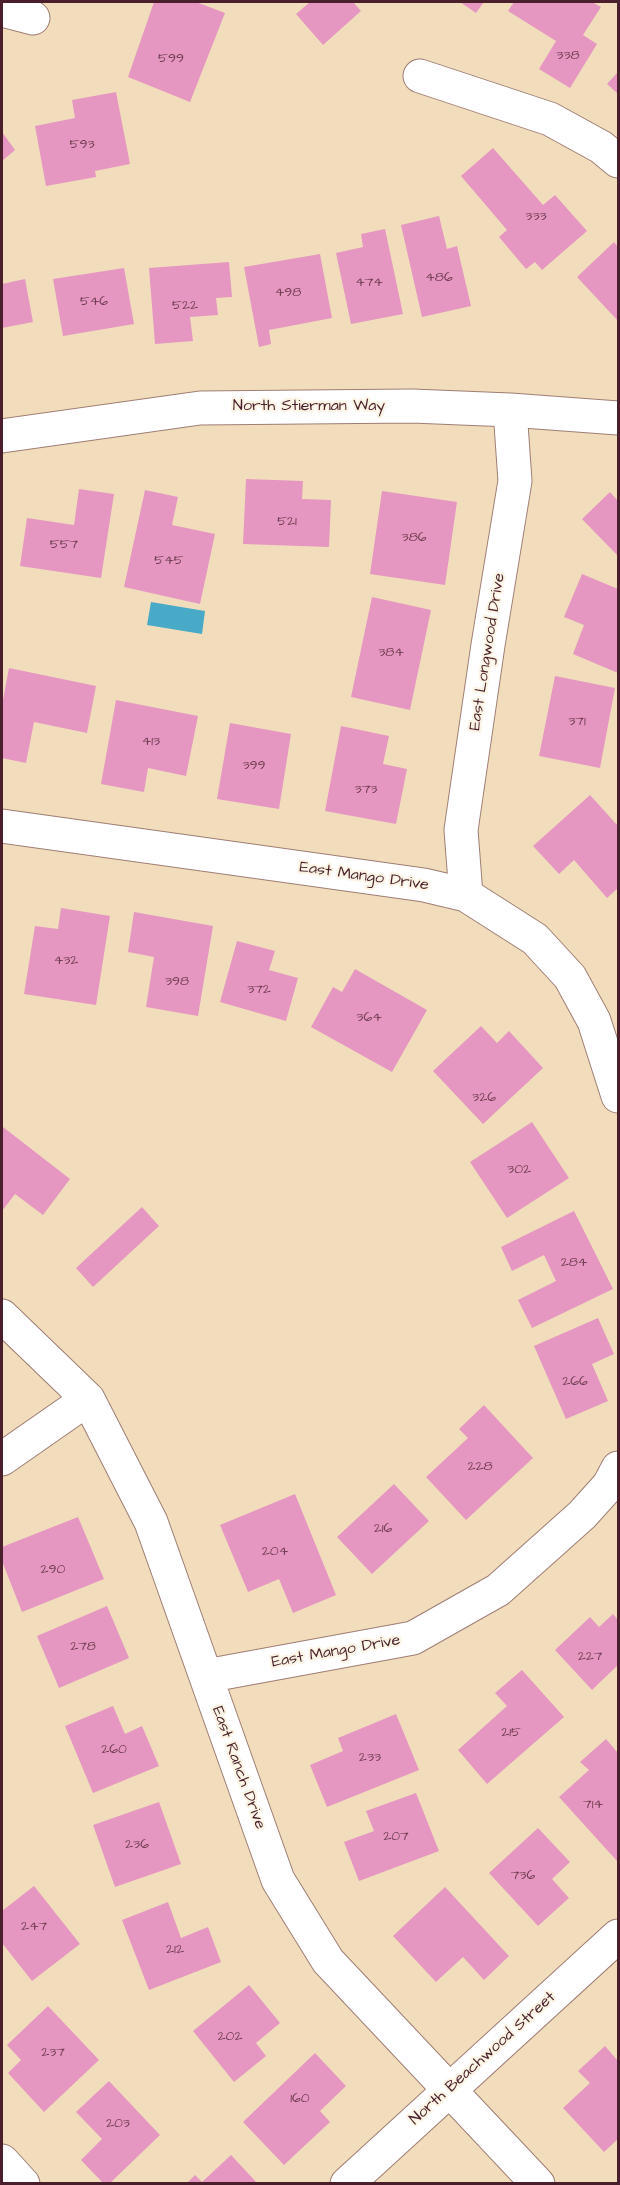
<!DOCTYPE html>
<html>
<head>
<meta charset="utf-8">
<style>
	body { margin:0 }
	#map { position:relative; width:620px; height:2185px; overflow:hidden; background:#f1ddbc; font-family:"Architects Daughter",sans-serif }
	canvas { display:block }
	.frame { position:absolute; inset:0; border:3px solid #4a1f2b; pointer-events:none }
</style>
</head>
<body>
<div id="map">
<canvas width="620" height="2185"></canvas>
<div class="frame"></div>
</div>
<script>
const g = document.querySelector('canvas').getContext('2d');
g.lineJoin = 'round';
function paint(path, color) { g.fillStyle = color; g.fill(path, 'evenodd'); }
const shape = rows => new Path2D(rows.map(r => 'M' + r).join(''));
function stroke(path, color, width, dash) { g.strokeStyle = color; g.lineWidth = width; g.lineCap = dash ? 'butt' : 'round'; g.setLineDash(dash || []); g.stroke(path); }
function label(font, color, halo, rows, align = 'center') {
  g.font = font + ' "Architects Daughter",sans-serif'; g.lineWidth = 4.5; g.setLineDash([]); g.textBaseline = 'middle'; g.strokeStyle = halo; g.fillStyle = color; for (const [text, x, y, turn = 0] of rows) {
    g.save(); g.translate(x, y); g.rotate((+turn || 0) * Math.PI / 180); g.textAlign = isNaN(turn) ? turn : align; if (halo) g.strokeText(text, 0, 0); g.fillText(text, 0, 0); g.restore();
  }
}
const water = shape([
	[151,602,205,611,202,634,147,625]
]);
const building = shape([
	[154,2,196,2,225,13,190,102,128,77],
	[310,2,353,2,361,11,323,45,296,14],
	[460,2,484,2,476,13],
	[514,2,592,2,601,7,583,35,597,44,570,88,539,69,556,41,508,11],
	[618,72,618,94,607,84],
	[116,92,130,164,95,171,96,177,46,186,35,126,75,118,72,100],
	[2,132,15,150,2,161],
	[493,148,543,205,555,195,587,231,542,270,535,262,526,269,499,237,507,230,461,176],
	[439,216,447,249,457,246,471,306,422,317,401,225],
	[385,229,403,314,351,324,336,253,363,247,361,234],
	[614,242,618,247,618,321,577,277],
	[320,254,332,318,269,330,271,344,259,347,244,267],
	[229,262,232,297,216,298,218,315,190,317,193,341,155,344,149,268],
	[124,268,134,324,63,336,53,279],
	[25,279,33,322,2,328,2,284],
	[246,479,303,481,302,499,331,500,329,547,243,544],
	[79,489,114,494,101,578,20,566,27,518,74,525],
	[145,490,178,497,172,525,215,534,200,604,124,587],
	[382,491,457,502,445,585,370,574],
	[610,492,618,501,618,556,582,519],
	[582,574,618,589,618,673,573,654,584,625,564,617],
	[372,597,431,610,410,710,351,697],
	[9,668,96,686,87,733,34,722,26,763,2,758,2,705],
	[555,676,615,688,600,768,539,756],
	[116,700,198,716,186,776,148,768,144,792,101,784],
	[230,723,291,734,279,809,217,799],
	[341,726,389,736,383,764,407,769,396,824,325,811],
	[590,795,618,826,618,888,607,898,574,860,559,874,533,846],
	[61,908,110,916,96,1005,24,994,35,926,58,929],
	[134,912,213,926,198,1016,146,1007,154,957,128,952],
	[237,941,275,951,269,970,298,978,286,1021,220,1002],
	[355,969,427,1010,392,1072,311,1027,333,987,342,992],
	[481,1026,497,1043,509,1031,543,1068,483,1124,433,1071],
	[532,1122,569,1178,507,1218,470,1162],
	[3,1127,70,1179,43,1215,15,1194,2,1211,2,1130],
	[142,1207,159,1226,93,1287,76,1268],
	[574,1211,613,1289,532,1328,518,1300,556,1281,544,1255,512,1271,501,1247],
	[598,1318,614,1354,592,1364,608,1401,566,1419,534,1346],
	[484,1405,533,1458,466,1520,426,1477,468,1438,459,1429],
	[394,1484,429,1521,372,1574,337,1537],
	[295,1494,336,1595,293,1613,279,1579,248,1592,220,1525],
	[78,1517,104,1579,22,1612,2,1561,2,1547],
	[107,1606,129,1658,59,1688,37,1636],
	[613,1614,618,1620,618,1665,592,1690,555,1650,590,1617,599,1627],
	[522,1670,564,1717,487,1784,458,1750,507,1706,495,1693],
	[113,1706,125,1734,142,1726,159,1766,93,1793,65,1726],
	[396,1714,419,1770,327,1807,310,1765,343,1751,338,1738],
	[606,1739,618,1753,617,1861,559,1797,589,1770,580,1762],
	[416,1793,439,1851,359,1881,344,1842,374,1831,366,1811],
	[159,1802,181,1864,115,1887,93,1825],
	[538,1828,570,1862,552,1879,569,1898,538,1926,489,1873],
	[34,1886,80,1944,32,1981,2,1943,2,1911],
	[445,1887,509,1956,484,1980,463,1957,436,1982,393,1936],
	[168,1902,181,1938,208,1927,221,1962,149,1990,122,1920],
	[249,1985,280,2023,256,2043,266,2056,234,2082,193,2031],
	[48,2006,99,2060,44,2112,8,2073,21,2060,7,2045],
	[605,2046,618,2061,618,2139,604,2152,563,2108,590,2083,578,2071],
	[315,2053,346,2086,320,2111,330,2122,284,2165,243,2122],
	[109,2081,160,2135,109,2184,104,2184,81,2160,102,2139,76,2112],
	[231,2155,258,2184,186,2184,195,2175,202,2182]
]);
const minor = shape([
	[2,10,33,18],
	[420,76,550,119,601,147,618,161],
	[2,436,200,408,412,406,510,410,618,418],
	[2,826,424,885,466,895,535,939,570,977,594,1021,618,1096],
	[466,895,461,830,488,645,515,481,510,410],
	[2,1316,88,1399,151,1522,278,1880,328,1961,538,2184],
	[2,1459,88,1399],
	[206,1676,413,1638,498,1590,582,1515,609,1485,618,1468],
	[2,2161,23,2184],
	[347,2184,618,1936]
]);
const numberNames = [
	["338",568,56],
	["599",171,59],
	["593",82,145],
	["333",536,217],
	["486",439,278],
	["474",369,283],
	["498",288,293],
	["546",94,302],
	["522",185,306],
	["521",287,522],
	["386",414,538],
	["557",64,545],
	["545",169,561],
	["384",391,653],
	["371",577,722],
	["413",151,742],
	["399",254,766],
	["373",366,790],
	["432",66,961],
	["398",177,982],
	["372",259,990],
	["364",369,1018],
	["326",484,1098],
	["302",519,1170],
	["284",574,1263],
	["266",575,1382],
	["228",480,1467],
	["216",383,1529],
	["204",275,1552],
	["290",53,1570],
	["278",83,1647],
	["227",590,1657],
	["215",511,1733],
	["260",114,1750],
	["233",370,1758],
	["714",593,1805],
	["207",396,1837],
	["236",137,1845],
	["736",523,1876],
	["247",34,1927],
	["212",175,1950],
	["202",230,2037],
	["237",53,2053],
	["160",300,2099],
	["203",118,2124]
];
const streetNames = [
	["North Stierman Way",309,407],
	["East Longwood Drive",488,652,-81],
	["East Mango Drive",364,877,8],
	["East Mango Drive",336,1652,-10],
	["East Ranch Drive",238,1768,70],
	["North Beachwood Street",483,2059,-42]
];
paint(water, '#48aac7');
paint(building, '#e597c1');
stroke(minor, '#9e7e74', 35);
stroke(minor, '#fff', 33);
label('14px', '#713d50', null, numberNames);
label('16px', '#4a1f2b', '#fcf5e5', streetNames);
</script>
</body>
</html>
